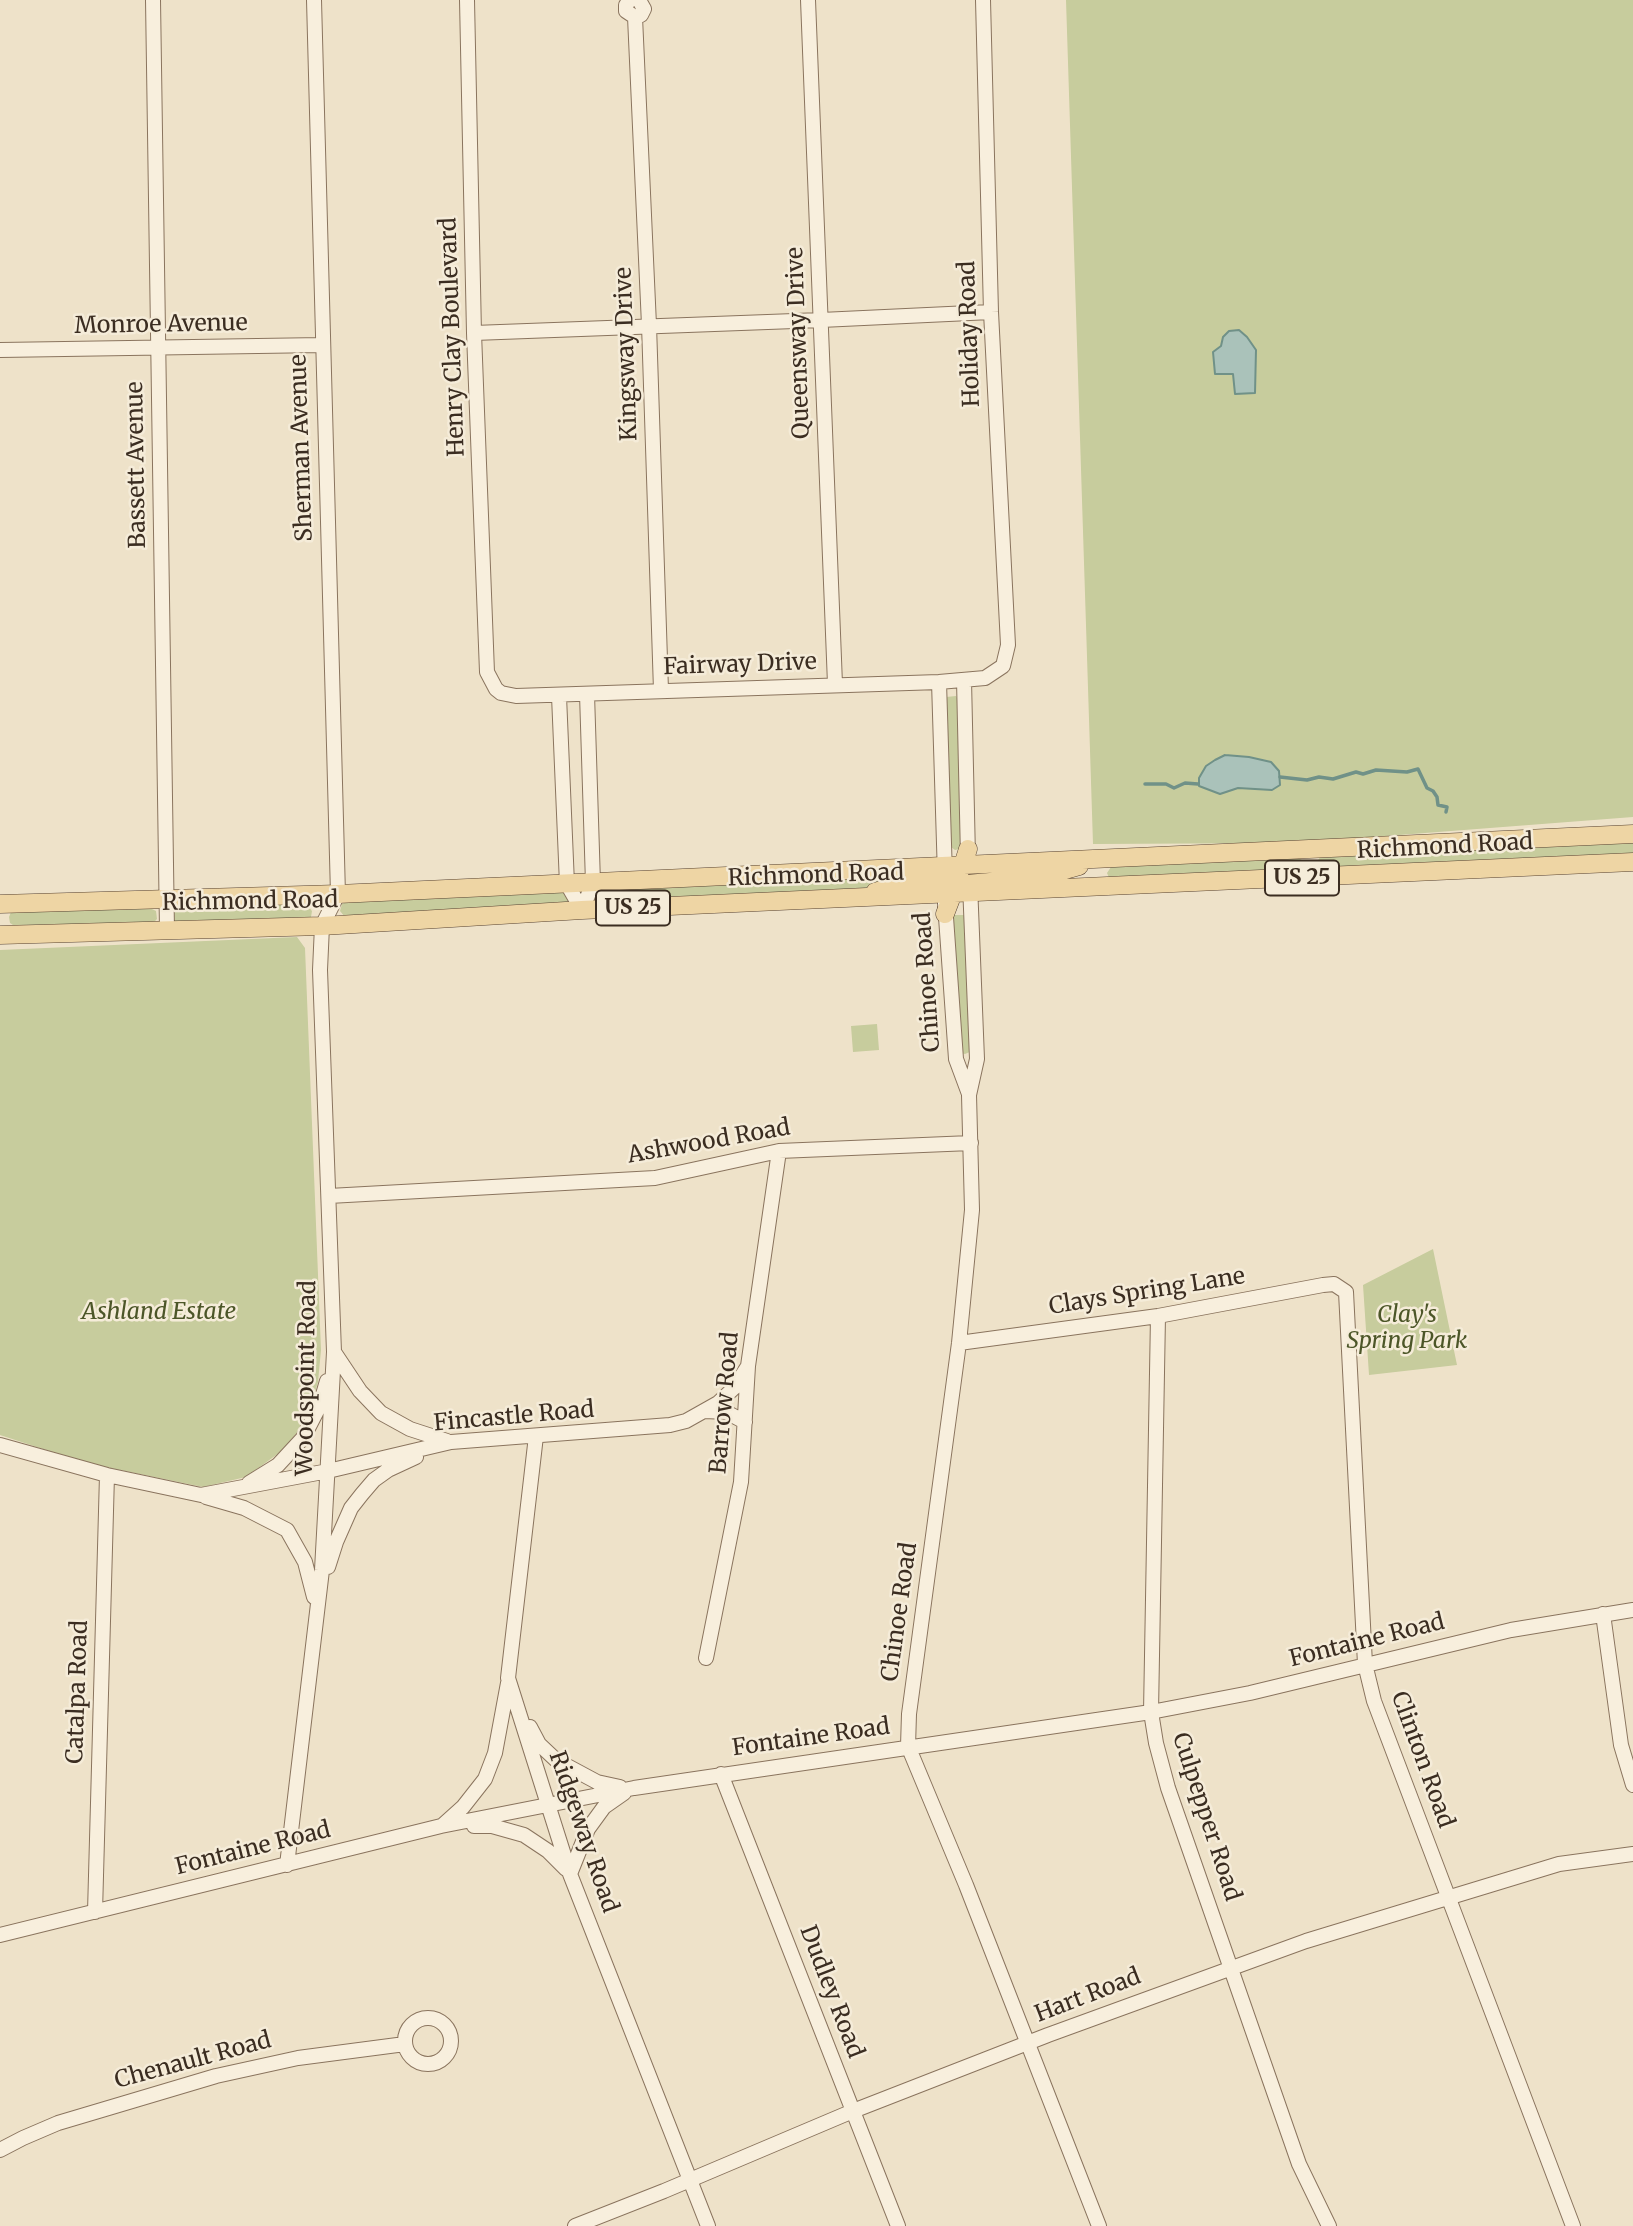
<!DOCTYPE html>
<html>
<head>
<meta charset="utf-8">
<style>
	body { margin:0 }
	canvas { display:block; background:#eee2c9 }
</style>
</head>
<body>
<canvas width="1633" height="2226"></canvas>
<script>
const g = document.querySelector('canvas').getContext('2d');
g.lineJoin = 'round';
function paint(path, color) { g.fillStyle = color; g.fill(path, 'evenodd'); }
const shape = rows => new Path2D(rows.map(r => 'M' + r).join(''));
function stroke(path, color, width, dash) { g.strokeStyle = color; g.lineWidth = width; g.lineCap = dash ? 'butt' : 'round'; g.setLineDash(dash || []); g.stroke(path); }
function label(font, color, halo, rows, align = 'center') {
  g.font = font + ' Merriweather,serif'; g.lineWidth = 5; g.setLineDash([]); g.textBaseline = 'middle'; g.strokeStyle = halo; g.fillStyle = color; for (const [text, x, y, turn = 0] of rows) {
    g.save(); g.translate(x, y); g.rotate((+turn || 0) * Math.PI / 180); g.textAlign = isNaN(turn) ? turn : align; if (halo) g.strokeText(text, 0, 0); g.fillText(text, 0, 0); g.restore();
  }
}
const green = shape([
	[1066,0,1633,0,1633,817,1295,843,1093,844],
	[956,696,959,702,964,848,955,850,951,847,946,697],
	[1633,842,1633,856,1318,869,1316,864,1320,857],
	[1296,857,1304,861,1305,865,1301,871,1110,880,1107,873,1111,867],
	[938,873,835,894,597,905,592,899,595,892,599,890],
	[566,892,570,903,345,917,340,911,342,904,346,902],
	[306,904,312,911,311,917,306,920,177,924,173,921,173,913,181,909],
	[152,909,156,911,157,919,152,924,13,925,10,923,9,917,11,912,21,910],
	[954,915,965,915,972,1051,965,1054,961,1053,952,918],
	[297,937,305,948,321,1350,318,1382,306,1421,283,1450,246,1477,203,1487,86,1463,0,1435,0,950],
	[877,1024,879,1050,853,1052,851,1026],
	[1433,1249,1457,1365,1369,1375,1363,1285]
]);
const water = shape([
	[1239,330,1247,337,1256,350,1255,393,1235,394,1233,374,1215,374,1213,352,1221,346,1223,337,1229,331,1239,330],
	[1225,755,1249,757,1271,762,1279,771,1280,785,1272,790,1238,788,1220,794,1199,786,1199,778,1206,766,1215,760,1225,755]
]);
const stream = shape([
	[1280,777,1307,780,1319,777,1333,779,1356,772,1363,774,1376,770,1407,772,1418,769,1427,788,1433,791,1437,797,1438,805,1447,807,1446,812],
	[1145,784,1166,784,1174,788,1185,783,1198,784]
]);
const minor = shape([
	[153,0,167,929],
	[467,0,474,333,487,672,496,689,501,693,516,696,939,682,985,678,1003,666,1008,645,991,312,983,0],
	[630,0,626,5,626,11,635,17,641,15,644,9,639,0],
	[808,0,835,684],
	[635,17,649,325,661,690],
	[474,333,821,320,991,312],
	[0,350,322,345],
	[964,680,968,857],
	[939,682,945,876],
	[559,696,567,884,582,910],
	[970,884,977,1059,969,1095,972,1210,959,1343,909,1714,908,1746,966,1885,1099,2226],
	[945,903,956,1059,969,1094],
	[582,910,593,883,587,694],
	[329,1196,655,1178,779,1151,971,1143],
	[1158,1316,1151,1712,1156,1743,1168,1788,1299,2164,1329,2226],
	[959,1343,1158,1316,1323,1285,1334,1284,1346,1292,1365,1664,1374,1701,1573,2226],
	[334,1352,360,1391,381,1413,410,1429,447,1441],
	[705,1411,726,1412,745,1422],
	[536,1436,508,1678,570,1874,708,2226],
	[0,1445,107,1475,201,1495,328,1471,451,1442,670,1425,686,1421,718,1403,734,1388,748,1366],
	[249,1483,278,1465,303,1438,320,1405,327,1381],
	[206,1497,244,1508,287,1530,305,1562,314,1597],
	[328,1567,336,1542,351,1508,362,1494,374,1480,388,1470,416,1457],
	[1603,1614,1621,1745,1633,1785],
	[706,1658,741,1482,748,1366,779,1151],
	[530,1727,539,1744,556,1760,597,1782,620,1787],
	[721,1774,898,2226],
	[443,1825,463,1807,485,1779,495,1753,508,1683],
	[474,1826,492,1826,524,1835,548,1851,566,1869],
	[287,1865,322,1570,334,1352,320,970,322,926,338,894,314,0],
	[570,1874,588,1829,604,1807,624,1793],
	[95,1912,107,1475],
	[0,1935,441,1826,634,1788,1151,1712,1250,1693,1511,1630,1633,1610],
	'405 2041a23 23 0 1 1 46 0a23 23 0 1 1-46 0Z',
	[0,2150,23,2138,58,2123,216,2076,298,2058,405,2044],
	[575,2226,664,2191,853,2111,1048,2035,1306,1941,1559,1864,1633,1854]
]);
const major = shape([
	[875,892,910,882,938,881,952,876,962,868,968,849],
	[0,904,338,894,1633,834],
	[945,914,953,893,967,884,1036,878,1079,866],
	[0,935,322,926,582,910,1633,862]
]);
const shields = [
	[1302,878,74],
	[633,908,74]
];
const shieldNames = [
	["US 25",1302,878],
	["US 25",633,908]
];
const streetNames = [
	["Monroe Avenue",161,325,-1],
	["Holiday Road",970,334,-92],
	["Henry Clay Boulevard",453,337,-92],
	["Queensway Drive",799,343,-92],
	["Kingsway Drive",627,354,-92],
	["Sherman Avenue",302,448,-92],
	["Bassett Avenue",137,465,-91],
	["Fairway Drive",740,665,-2],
	["Richmond Road",1445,847,-3],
	["Richmond Road",816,876,-2],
	["Richmond Road",250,902,-1],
	["Chinoe Road",928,982,-94],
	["Ashwood Road",709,1142,-10],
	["Clays Spring Lane",1147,1292,-9],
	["Woodspoint Road",307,1378,-89],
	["Barrow Road",725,1403,-85],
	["Fincastle Road",514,1417,-5],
	["Chinoe Road",900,1612,-82],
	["Fontaine Road",1367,1641,-14],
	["Catalpa Road",78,1692,-88],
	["Fontaine Road",811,1738,-8],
	["Clinton Road",1422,1760,70],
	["Culpepper Road",1206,1817,72],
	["Ridgeway Road",583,1832,71],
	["Fontaine Road",253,1849,-14],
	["Dudley Road",831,1992,69],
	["Hart Road",1088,1996,-21],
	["Chenault Road",193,2061,-15]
];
const parkNames = [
	["Ashland Estate",159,1312],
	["Clay's",1407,1315],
	["Spring Park",1407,1341]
];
paint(green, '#c7cc9d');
paint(water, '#aac2ba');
stroke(water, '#709188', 2);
stroke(stream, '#709188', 3.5);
stroke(minor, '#8a745e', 16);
stroke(major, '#584332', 19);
stroke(minor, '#f8efdd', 14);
stroke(major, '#eed5a4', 18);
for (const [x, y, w] of shields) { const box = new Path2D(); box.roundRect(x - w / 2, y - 17.5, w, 35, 5); g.fillStyle = '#f5ecd9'; g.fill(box); stroke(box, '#3b2d21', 2); }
label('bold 21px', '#3b2d21', null, shieldNames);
label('23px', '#3b2d21', '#f5ecd9', streetNames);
label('italic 23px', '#4c5628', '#f5ecd9', parkNames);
</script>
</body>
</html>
